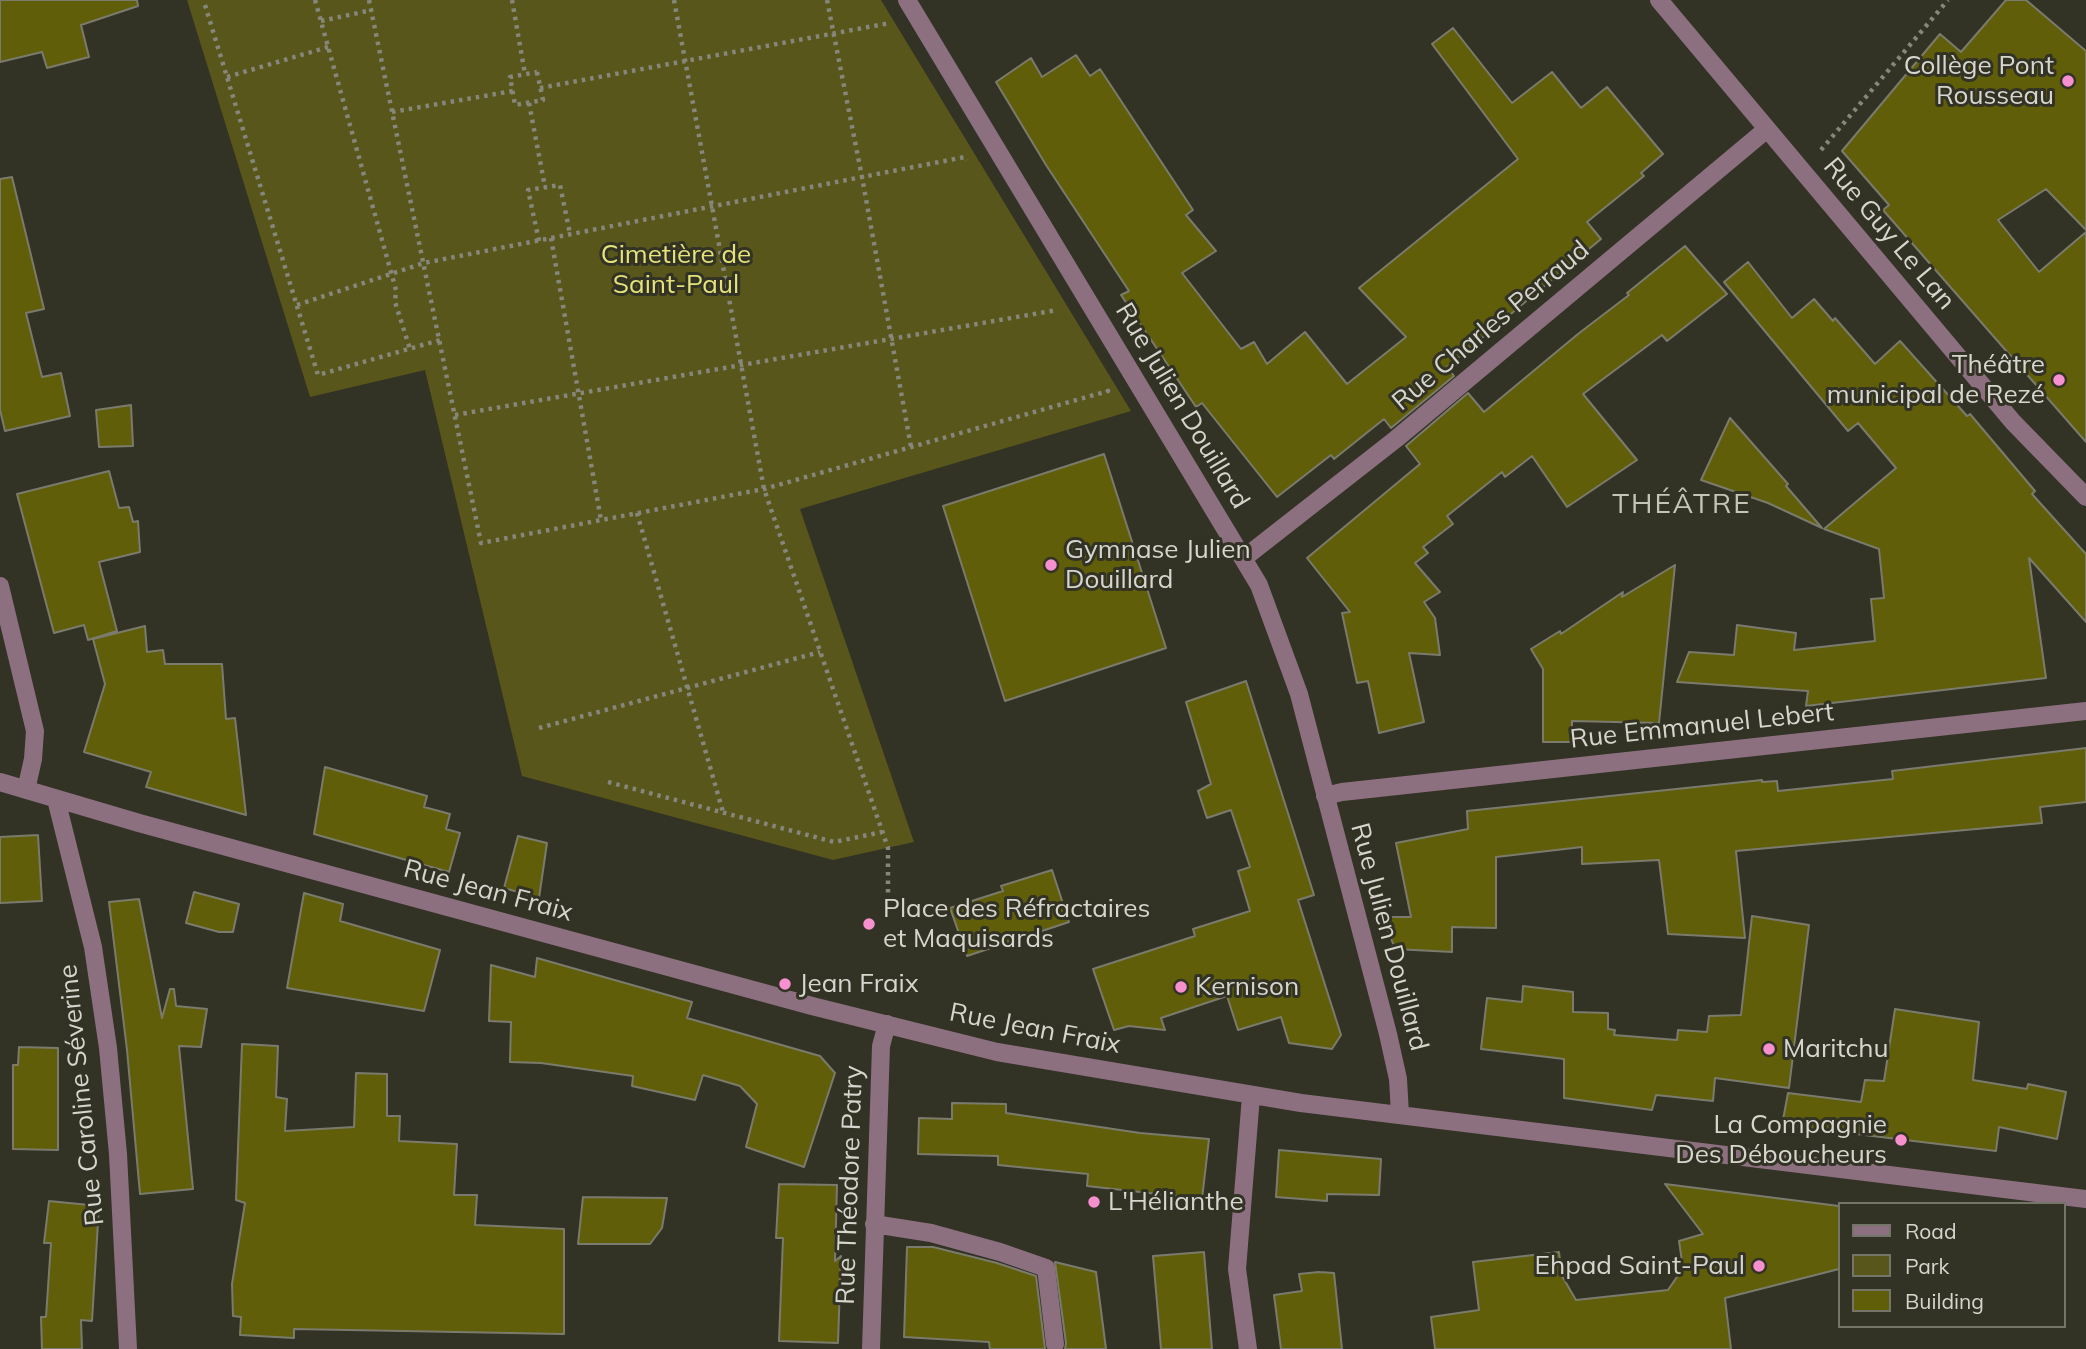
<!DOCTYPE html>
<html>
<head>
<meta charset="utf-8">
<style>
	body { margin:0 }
	#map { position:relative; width:2086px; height:1349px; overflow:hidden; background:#323225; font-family:Mulish,sans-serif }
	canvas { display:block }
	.legend { position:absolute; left:1838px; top:1202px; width:228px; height:126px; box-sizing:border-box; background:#323225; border:2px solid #747469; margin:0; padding:9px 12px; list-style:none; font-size:21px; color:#d6d6ce }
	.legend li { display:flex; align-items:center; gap:14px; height:35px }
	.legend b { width:35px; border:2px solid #747469 }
</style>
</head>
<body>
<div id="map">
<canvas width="2086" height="1349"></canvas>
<ul class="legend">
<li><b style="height:9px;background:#8d7080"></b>Road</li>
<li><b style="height:19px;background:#58561b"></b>Park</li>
<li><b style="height:19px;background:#605e08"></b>Building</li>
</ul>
</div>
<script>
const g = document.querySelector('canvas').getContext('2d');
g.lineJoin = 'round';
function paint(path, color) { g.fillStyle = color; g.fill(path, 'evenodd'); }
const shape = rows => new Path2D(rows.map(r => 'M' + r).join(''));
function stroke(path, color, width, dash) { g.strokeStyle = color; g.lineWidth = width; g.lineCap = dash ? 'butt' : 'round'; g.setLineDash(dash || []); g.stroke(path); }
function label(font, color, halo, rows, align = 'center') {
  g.font = font + ' Mulish,sans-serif'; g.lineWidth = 6; g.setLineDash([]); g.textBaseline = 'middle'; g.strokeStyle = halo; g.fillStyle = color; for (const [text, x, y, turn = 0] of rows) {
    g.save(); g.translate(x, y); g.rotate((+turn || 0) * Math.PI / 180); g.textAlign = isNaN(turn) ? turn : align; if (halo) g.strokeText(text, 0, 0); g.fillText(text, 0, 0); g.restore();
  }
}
const green = shape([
	[187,0,881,0,1131,411,800,509,914,842,833,860,522,776,425,370,310,397]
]);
const building = shape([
	[0,0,137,0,138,6,81,25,89,57,47,68,42,52,0,62,0,0],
	[2006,0,2026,0,2086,51,2086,230,2046,189,1998,220,2039,272,2086,232,2086,442,1883,210,1889,205,1842,151,1940,34,1961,52,2006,0],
	[1453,28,1512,103,1552,72,1581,108,1607,87,1663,154,1641,173,1644,176,1587,222,1601,239,1447,367,1454,376,1391,428,1384,419,1334,459,1331,455,1277,497,1202,403,1196,407,1121,295,1129,291,1046,165,996,82,1031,58,1042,77,1076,55,1090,76,1100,69,1193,210,1186,215,1216,251,1182,273,1241,349,1254,342,1267,364,1305,332,1347,384,1406,337,1359,288,1518,159,1432,44,1453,28],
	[12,177,44,309,26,313,42,377,61,373,70,416,5,431,0,410,0,179,12,177],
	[1685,246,1727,294,1667,341,1662,335,1583,394,1637,460,1567,507,1532,456,1505,477,1502,472,1447,516,1453,524,1423,547,1428,553,1415,563,1440,592,1424,602,1435,618,1440,655,1409,653,1424,722,1379,733,1368,681,1357,683,1342,613,1350,612,1307,558,1420,464,1406,446,1468,393,1484,412,1578,334,1629,295,1627,293,1685,246],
	[1748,262,1792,318,1814,299,1833,321,1835,318,1875,364,1900,341,1967,416,1970,414,2035,491,2032,494,2086,554,2086,622,2029,558,2046,678,1806,706,1808,691,1677,682,1689,652,1734,655,1737,625,1796,633,1794,650,1875,641,1871,599,1884,598,1879,549,1824,529,1896,468,1858,423,1848,431,1724,282,1748,262],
	[131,405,133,446,99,447,96,410,131,405],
	[1730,418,1788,484,1786,486,1822,528,1768,503,1701,480,1730,418],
	[1104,454,1166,648,1005,701,943,506,1104,454],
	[109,471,119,508,129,507,133,522,138,521,140,552,99,562,117,631,88,640,84,625,54,633,17,494,109,471],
	[1675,565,1659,723,1572,721,1572,742,1543,742,1543,669,1531,649,1560,631,1561,634,1623,592,1622,597,1675,565],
	[145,626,147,652,163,650,165,664,222,664,226,719,235,718,246,815,146,787,151,772,84,752,105,684,93,639,145,626],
	[1246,681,1314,895,1298,900,1341,1035,1332,1049,1289,1043,1281,1017,1238,1030,1227,996,1161,1018,1165,1030,1129,1026,1114,1030,1093,969,1195,936,1193,929,1250,911,1238,871,1250,867,1231,810,1207,818,1198,791,1211,784,1186,702,1246,681],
	[2086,748,2086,802,2040,807,2042,823,1736,851,1745,938,1668,934,1659,860,1582,864,1582,847,1496,857,1496,928,1452,927,1452,952,1395,949,1383,917,1411,917,1396,843,1468,829,1467,811,1762,780,1762,782,1777,781,1778,791,1893,779,1892,771,2086,748],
	[325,767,427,796,424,807,450,814,446,829,460,833,449,872,314,834,325,767],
	[38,835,42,901,0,903,0,837,38,835],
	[518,836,547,843,539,898,504,888,518,836],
	[1052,870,1069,922,967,956,950,908,1003,891,1001,886,1052,870],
	[194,892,239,904,233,932,219,932,186,923,194,892],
	[304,893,343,904,340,921,440,950,424,1011,287,988,304,893],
	[139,899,162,1018,170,989,174,989,176,1006,207,1009,201,1047,179,1046,193,1189,140,1194,127,1050,109,902,139,899],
	[1752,916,1809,925,1789,1088,1715,1078,1713,1101,1656,1095,1652,1110,1564,1098,1564,1059,1481,1049,1487,998,1522,1002,1523,986,1573,992,1573,1012,1608,1013,1608,1029,1615,1030,1614,1035,1677,1040,1678,1030,1707,1032,1709,1016,1741,1015,1752,916],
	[537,958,692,1002,687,1018,820,1056,835,1073,804,1167,746,1147,757,1104,740,1086,703,1075,695,1100,632,1086,633,1076,541,1063,510,1062,511,1022,489,1021,491,965,535,977,537,958],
	[1895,1009,1979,1022,1973,1080,2027,1089,2028,1084,2066,1092,2057,1139,1999,1127,1996,1151,1782,1125,1788,1093,1861,1102,1865,1080,1884,1081,1895,1009],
	[242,1044,278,1046,276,1097,287,1099,285,1131,354,1127,356,1073,387,1074,387,1116,400,1116,399,1141,457,1144,454,1195,477,1195,475,1225,564,1229,564,1334,294,1329,294,1338,240,1335,241,1317,233,1316,232,1284,245,1203,236,1200,242,1044],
	[19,1047,58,1048,58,1150,13,1149,13,1065,18,1065,19,1047],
	[952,1103,1006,1104,1006,1113,1140,1133,1209,1139,1202,1199,1087,1186,1088,1174,998,1165,998,1156,918,1154,919,1118,952,1119,952,1103],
	[1279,1150,1381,1159,1379,1195,1327,1194,1327,1201,1276,1197,1279,1150],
	[779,1184,837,1185,835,1261,841,1256,838,1343,779,1341,783,1238,776,1238,779,1184],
	[1665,1184,1839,1206,1839,1269,1725,1298,1731,1349,1435,1349,1431,1317,1479,1310,1473,1262,1559,1252,1562,1276,1576,1300,1668,1290,1683,1268,1679,1241,1703,1234,1665,1184],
	[583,1197,667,1198,662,1228,650,1244,578,1244,583,1197],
	[49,1201,99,1206,92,1321,81,1320,82,1349,42,1349,41,1317,46,1317,51,1243,44,1243,49,1201],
	[907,1247,933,1247,997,1263,1036,1276,1045,1349,990,1349,989,1342,904,1337,907,1247],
	[1204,1252,1212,1349,1161,1349,1153,1256,1204,1252],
	[1055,1262,1096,1272,1106,1349,1065,1349,1066,1343,1055,1262],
	[1319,1272,1334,1273,1342,1349,1281,1349,1274,1295,1302,1291,1299,1274,1319,1272]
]);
const path = shape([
	[315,0,396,290,395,302,410,349],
	[369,0,481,543,764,489,1108,391,1106,388],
	[512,0,525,74],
	[674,0,764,489,888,848,888,897],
	[827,0,862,177,911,447],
	[205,5,318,375,440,340],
	[321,21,372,10],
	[537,72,543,100,515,105,510,77,537,72],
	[227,77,328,47],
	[540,88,890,23],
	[529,103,545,187],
	[392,112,513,91],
	[1821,150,1948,0],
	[551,238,601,520],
	[539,241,528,190,560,185,570,234],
	[297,305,424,263,862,177,965,157,967,160],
	[455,415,1057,310],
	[637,513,723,812],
	[539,728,820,652],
	[608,782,834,842,882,832]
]);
const minor = shape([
	[907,0,1259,585,1299,694,1388,1034,1398,1079,1400,1114],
	[1659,0,2013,422,2086,497],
	[1244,558,1396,439,1767,129],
	[0,586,35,731,33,759,26,790],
	[0,782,139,823,812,1006,997,1052,1301,1103,2086,1199],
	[1325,796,1342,792,2086,711],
	[56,799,93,947,108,1048,118,1154,128,1349],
	[874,1224,931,1233,1000,1252,1046,1268,1055,1344],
	[871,1349,881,1046,887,1024],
	[1248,1349,1237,1269,1251,1096]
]);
const markers = [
	[2068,81,7,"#f790ce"],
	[2059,380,7,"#f790ce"],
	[1051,565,7,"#f790ce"],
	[869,924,7,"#f790ce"],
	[785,984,7,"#f790ce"],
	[1181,987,7,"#f790ce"],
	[1769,1049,7,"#f790ce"],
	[1901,1140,7,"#f790ce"],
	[1094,1202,7,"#f790ce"],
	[1759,1266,7,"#f790ce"]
];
const poiNames = [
	["Collège Pont",2054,66,"right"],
	["Rousseau",2054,96,"right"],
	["Théâtre",2045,365,"right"],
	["municipal de Rezé",2045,395,"right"],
	["Gymnase Julien",1065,550],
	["Douillard",1065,580],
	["Place des Réfractaires",883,909],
	["et Maquisards",883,939],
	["Jean Fraix",799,984],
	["Kernison",1195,987],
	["Maritchu",1783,1049],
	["La Compagnie",1887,1125,"right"],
	["Des Déboucheurs",1887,1155,"right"],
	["L'Hélianthe",1108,1202],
	["Ehpad Saint-Paul",1745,1266,"right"]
];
const streetNames = [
	["Rue Guy Le Lan",1889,234,50],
	["Rue Charles Perraud",1491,326,-40],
	["Rue Julien Douillard",1182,406,59],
	["Rue Emmanuel Lebert",1702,726,-6],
	["Rue Jean Fraix",488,891,15],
	["Rue Julien Douillard",1389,937,75],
	["Rue Jean Fraix",1035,1029,11],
	["Rue Caroline Séverine",82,1095,-96],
	["Rue Théodore Patry",850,1185,-88]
];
const parkNames = [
	["Cimetière de",676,255],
	["Saint-Paul",676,285]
];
const neighbourhoodNames = [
	["THÉÂTRE",1682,505]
];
paint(green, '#58561b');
paint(building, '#605e08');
stroke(building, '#7b7b6d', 2);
stroke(path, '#86867b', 4.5, [3.5, 5]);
stroke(minor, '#8d7080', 18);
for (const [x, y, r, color] of markers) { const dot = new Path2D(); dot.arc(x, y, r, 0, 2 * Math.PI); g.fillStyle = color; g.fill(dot); stroke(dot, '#323225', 2.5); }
label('26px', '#d6d6ce', '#323225', poiNames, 'left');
label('26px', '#d6d6ce', '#323225', streetNames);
label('26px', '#e4e279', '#323225', parkNames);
g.letterSpacing = '2px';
label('28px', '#c4c5b5', '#323225', neighbourhoodNames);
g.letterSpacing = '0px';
</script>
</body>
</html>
